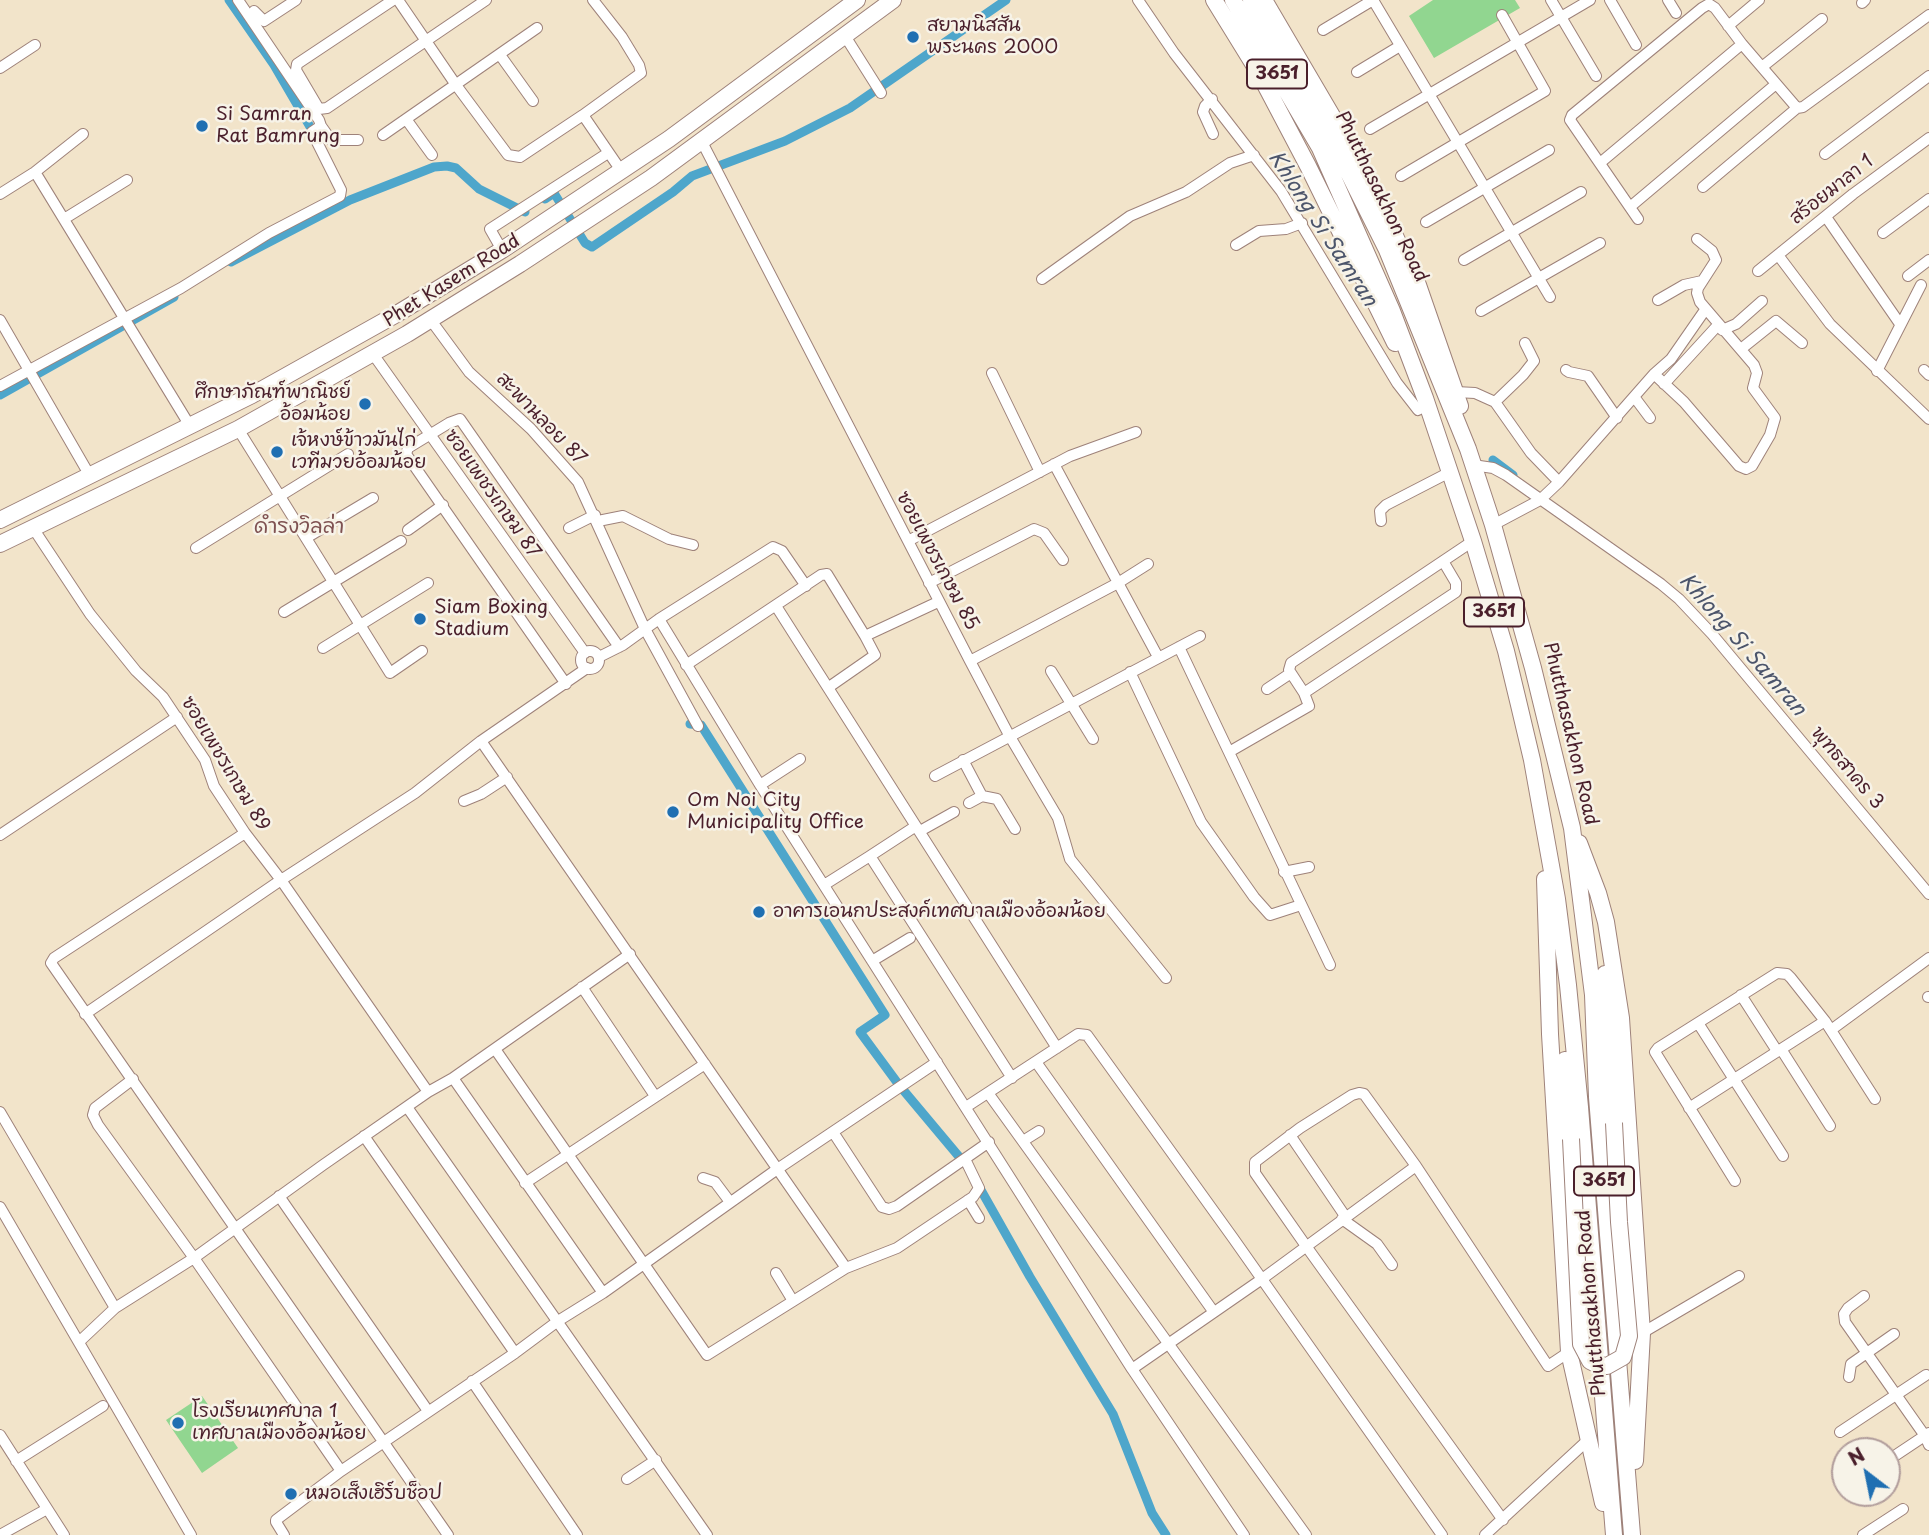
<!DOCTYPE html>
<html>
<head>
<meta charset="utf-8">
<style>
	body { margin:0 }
	#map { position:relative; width:1929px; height:1535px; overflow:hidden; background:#f2e4ca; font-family:"Playpen Sans",sans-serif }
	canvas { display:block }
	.north { position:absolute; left:1831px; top:1437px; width:70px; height:70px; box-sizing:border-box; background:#f7f3e8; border:2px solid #b29e9c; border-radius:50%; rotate:328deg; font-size:19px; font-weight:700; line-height:28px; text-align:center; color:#4a1f2b }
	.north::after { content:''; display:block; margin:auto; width:24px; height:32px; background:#1f6fb2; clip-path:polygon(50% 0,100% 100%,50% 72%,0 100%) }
</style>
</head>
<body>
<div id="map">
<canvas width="1929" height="1535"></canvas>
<div class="north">N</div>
</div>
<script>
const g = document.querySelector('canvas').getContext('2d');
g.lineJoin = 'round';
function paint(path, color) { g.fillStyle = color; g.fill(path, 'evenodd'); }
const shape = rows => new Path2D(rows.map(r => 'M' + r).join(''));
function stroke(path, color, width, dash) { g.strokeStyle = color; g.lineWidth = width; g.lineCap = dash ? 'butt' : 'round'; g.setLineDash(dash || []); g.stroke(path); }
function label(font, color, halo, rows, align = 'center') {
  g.font = font + ' "Playpen Sans","Playpen Sans Thai",sans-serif'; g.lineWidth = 5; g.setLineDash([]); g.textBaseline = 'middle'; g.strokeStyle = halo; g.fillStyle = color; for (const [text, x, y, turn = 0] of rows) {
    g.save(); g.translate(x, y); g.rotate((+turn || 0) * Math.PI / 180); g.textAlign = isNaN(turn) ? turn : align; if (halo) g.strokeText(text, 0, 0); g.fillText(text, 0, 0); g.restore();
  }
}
const green = shape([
	[1433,0,1515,0,1520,8,1434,58,1409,16],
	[202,1396,238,1448,202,1473,166,1420]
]);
const canal = shape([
	[229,0,274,65,316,137],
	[545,199,554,193,585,243,592,247,673,192,692,176,785,141,850,108,1006,0],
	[231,262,350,200,434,167,447,166,456,168,479,189,525,212],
	[0,395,174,297],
	[1493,460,1513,475],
	[690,724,701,725,885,1015,860,1032,899,1085,966,1165],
	[977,1183,1030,1277,1113,1414,1152,1513,1166,1535]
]);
const minor = shape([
	[393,0,297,64,296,70,319,109,327,108,486,0],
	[398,0,456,85,508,155,520,157,583,115,622,172],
	[1138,0,1174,53,1281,191,1397,383,1418,410,1427,405],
	[1373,0,1550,297],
	[1551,0,1596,76],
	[1610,0,1636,45],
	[1668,0,1676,13],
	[1862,3,1865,0],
	[254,11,264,21,296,0],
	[1728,26,1759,0],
	[1323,30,1373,0],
	[845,36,881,93],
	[500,55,533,101],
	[1762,67,1822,19],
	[0,68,35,45],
	[1357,72,1400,46],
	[1212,99,1205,106,1203,112,1213,134],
	[583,115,641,73,639,65,622,37,593,0],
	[406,119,432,155],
	[321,126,331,140,358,140],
	[1370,129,1590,0],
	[383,135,537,28],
	[702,142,970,661,1009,735,1058,818,1070,859,1166,978],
	[1825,154,1929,76],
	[1600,163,1742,44],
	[35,172,190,426],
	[1401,176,1545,91,1502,15],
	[1703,187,1797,108,1803,107,1929,15],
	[0,194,35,172,83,134],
	[1630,207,1776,84],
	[1826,217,1900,324],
	[64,219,127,180],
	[1638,219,1570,120,1572,115,1702,8,1709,4,1715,8,1742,44,1797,108],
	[1426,222,1549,150],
	[1883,233,1929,199],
	[1236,245,1259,231,1286,229,1302,223],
	[502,250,490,229,608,153],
	[1778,255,1830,324,1929,419],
	[1464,260,1581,192],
	[1758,271,1853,194,1929,138],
	[1908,276,1929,260],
	[1042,279,1130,216,1186,192,1230,163,1254,155],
	[1658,300,1684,285,1702,281],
	[1481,311,1600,243],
	[430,319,469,372,531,429,578,482,645,629,698,726],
	[0,320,90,476],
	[1722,330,1736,324,1762,301],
	[1741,349,1776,321,1802,343],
	[373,354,585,653],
	[1566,370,1569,372,1588,376,1617,418],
	[1924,370,1929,375],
	[1877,371,1921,285],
	[992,373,1040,472],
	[1654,374,1684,402,1739,466,1746,469,1752,466,1770,435,1775,418,1753,388,1757,373,1754,365,1700,302,1697,293,1698,288,1716,260,1712,251,1697,239],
	[1664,384,1718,325],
	[0,386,181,288,269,233,340,196,341,190,312,132,321,126,319,120,238,0],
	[1456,392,1475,393,1495,402,1531,453,1559,482],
	[1635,398,1650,418],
	[1495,402,1523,375,1534,361,1525,343],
	[238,429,390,673,422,651],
	[1054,464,1158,657],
	[1473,465,1493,468,1506,475,1661,584,1679,599,1712,634,1929,894],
	[598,521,623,516,669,539,693,545],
	[1381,521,1380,511,1386,505,1450,472],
	[1493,525,1540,500,1559,482,1654,374,1671,359,1705,310],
	[33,528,90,614,136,671,163,697,205,760,214,786,245,833,281,880,428,1092],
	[569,528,595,515],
	[408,530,443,505],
	[306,538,373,498],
	[908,541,1070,456,1136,432],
	[196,548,348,454],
	[929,583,1034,529,1044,533,1063,560],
	[776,606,1057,1048],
	[284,612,401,541],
	[659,619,760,785,1132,1369,1244,1535],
	[865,636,938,602],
	[1179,647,1330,965],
	[323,648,428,583],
	'581 660a9 9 0 1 1 18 0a9 9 0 1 1-18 0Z',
	[599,657,623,645,659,619,773,547,782,551,806,586],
	[970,661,1118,583,1148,564],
	[686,665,821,575,827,574,865,636,875,655,829,687],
	[1051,671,1093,739],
	[1130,672,1201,822,1254,897,1270,915,1301,905],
	[566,684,406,454,408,448,449,423,460,419,619,647],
	[1267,689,1291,673],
	[1304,693,1456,592,1456,583,1443,561],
	[481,741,846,1268],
	[1229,752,1309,706,1304,693,1289,670,1291,663,1473,541],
	[963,760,982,796],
	[935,776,1200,636],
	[760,785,800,759],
	[464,801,481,794,507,777],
	[969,803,982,796,997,799,1015,829],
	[916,826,870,856,1012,1078],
	[920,831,954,812],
	[245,833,54,958,51,963,448,1535],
	[0,835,177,717],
	[1284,872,1309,867],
	[824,885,870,856],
	[872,961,910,938],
	[582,987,655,1096],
	[1741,995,1777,1051],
	[1928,997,1929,997],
	[85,1014,281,880,415,793,481,741,587,668],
	[1698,1023,1783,1156],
	[1831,1030,1929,958],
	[495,1049,707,1355,846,1268,897,1248,973,1197,979,1188,965,1159],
	[1781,1049,1830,1126],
	[1036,1062,1213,1311],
	[453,1078,603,1293],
	[133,1079,95,1108,93,1115,98,1125,194,1258,341,1471],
	[988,1093,1306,1535],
	[407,1107,707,1535],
	[966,1107,1078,1034,1087,1035,1233,1238,1442,1535],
	[1689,1108,1825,1021],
	[0,1112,115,1308],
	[833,1132,882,1207,889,1209,897,1206,989,1142],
	[1290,1135,1345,1216],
	[364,1136,515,1353],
	[1023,1141,1039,1131],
	[703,1178,715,1182,730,1202],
	[1735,1181,1655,1052,1658,1048,1777,973,1787,974,1791,978,1825,1021,1875,1099],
	[525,1183,705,1064],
	[279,1196,428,1411],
	[968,1200,979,1218],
	[0,1207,191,1535],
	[1342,1219,1377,1244,1392,1265],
	[776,1273,793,1301],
	[1864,1296,1848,1308,1844,1314,1845,1322,1925,1436,1929,1445],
	[1642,1333,1739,1276],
	[80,1341,115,1308,194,1258,323,1165,428,1092,453,1078,630,954],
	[1132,1369,1262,1279,1416,1166],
	[1849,1377,1851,1364,1894,1334],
	[472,1381,577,1535],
	[1840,1432,1926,1375],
	[0,1435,64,1535],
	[16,1461,103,1406],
	[1887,1461,1929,1433],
	[627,1479,656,1460],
	[1503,1520,1306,1246,1255,1173,1255,1162,1300,1128,1352,1095,1359,1093,1364,1094,1416,1166,1548,1366,1569,1352],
	[0,1535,47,1509],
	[284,1535,276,1522,276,1520,341,1471,515,1353,558,1321,603,1293,776,1170,937,1062],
	[1485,1535,1588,1440],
	[1863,1535,1903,1509]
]);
const primary = shape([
	[1214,0,1259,73,1308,166,1395,343],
	[1233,0,1320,148,1392,311,1425,398,1473,541,1506,651,1519,705,1532,760,1557,899,1568,985,1580,1107,1614,1535],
	[1251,0,1333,142,1387,250,1468,449,1493,525,1533,668,1572,828,1593,995,1597,1097,1632,1535],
	[1264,0,1345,138,1380,204,1418,285,1460,406],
	[0,520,252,395,395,315,502,250,669,139,857,0],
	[0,544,238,429,407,334,520,264,651,178,893,0],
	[1579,843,1598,893,1606,922,1621,1018,1642,1333,1635,1461],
	[1545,879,1550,1034,1569,1352,1603,1503],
	[1605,974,1614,1123],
	[1565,1060,1571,1139]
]);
const primaryBridge = shape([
	[1571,1139,1581,1344,1590,1361,1598,1365,1607,1366,1623,1357,1629,1336,1619,1222,1614,1123]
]);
const markers = [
	[913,37,7,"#1f6fb2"],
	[202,126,7,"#1f6fb2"],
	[365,404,7,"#1f6fb2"],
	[277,452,7,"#1f6fb2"],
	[420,619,7,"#1f6fb2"],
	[673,812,7,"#1f6fb2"],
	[759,912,7,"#1f6fb2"],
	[178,1423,7,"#1f6fb2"],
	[291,1494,7,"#1f6fb2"]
];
const shields = [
	[1277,74,60],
	[1494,612,60],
	[1604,1181,60]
];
const shieldNames = [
	["3651",1277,74],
	["3651",1494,612],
	["3651",1604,1181]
];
const poiNames = [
	["สยามนิสสัน",927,26],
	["พระนคร 2000",927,48],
	["Si Samran",216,115],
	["Rat Bamrung",216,137],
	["ศึกษาภัณฑ์พาณิชย์",351,393,"right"],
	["อ้อมน้อย",351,415,"right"],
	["เจ้หงษ์ข้าวมันไก่",291,441],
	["เวทีมวยอ้อมน้อย",291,463],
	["Siam Boxing",434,608],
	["Stadium",434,630],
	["Om Noi City",687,801],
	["Municipality Office",687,823],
	["อาคารเอนกประสงค์เทศบาลเมืองอ้อมน้อย",773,912],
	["โรงเรียนเทศบาล 1",192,1412],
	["เทศบาลเมืองอ้อมน้อย",192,1434],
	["หมอเส็งเฮิร์บช็อป",305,1494]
];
const streetNames = [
	["สร้อยมาลา 1",1832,190,-38],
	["Phutthasakhon Road",1381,197,64],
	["Phet Kasem Road",452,281,-32],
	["สะพานลอย 87",541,419,46],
	["ซอยเพชรเกษม 87",492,494,55],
	["ซอยเพชรเกษม 85",937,561,62],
	["Phutthasakhon Road",1570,734,77],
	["ซอยเพชรเกษม 89",225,764,59],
	["พุทธสาคร 3",1847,768,50],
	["Phutthasakhon Road",1592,1303,-95]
];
const waterNames = [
	["Khlong Si Samran",1322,229,57],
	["Khlong Si Samran",1742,645,49]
];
const neighbourhoodNames = [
	["ดำรงวิลล่า",299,527]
];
paint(green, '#91d690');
stroke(canal, '#4ea6cb', 9);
stroke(minor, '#9e827a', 12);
stroke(primary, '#9e827a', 18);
stroke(minor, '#fff', 10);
stroke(primary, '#fff', 16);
stroke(primaryBridge, '#9e827a', 18, []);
stroke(primaryBridge, '#fff', 16);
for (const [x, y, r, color] of markers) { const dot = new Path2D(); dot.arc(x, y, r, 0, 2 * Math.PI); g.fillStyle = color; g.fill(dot); stroke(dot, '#f7f3e8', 2.5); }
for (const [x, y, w] of shields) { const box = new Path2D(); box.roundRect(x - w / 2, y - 14.5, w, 29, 5); g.fillStyle = '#f7f3e8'; g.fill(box); stroke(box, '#4a1f2b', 2); }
label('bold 18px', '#4a1f2b', null, shieldNames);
label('19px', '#4a1f2b', '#f7f3e8', poiNames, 'left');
label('19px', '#4a1f2b', '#f7f3e8', streetNames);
label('italic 21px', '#4c556b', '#f7f3e8', waterNames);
label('21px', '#7f5252', '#f7f3e8', neighbourhoodNames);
</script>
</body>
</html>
